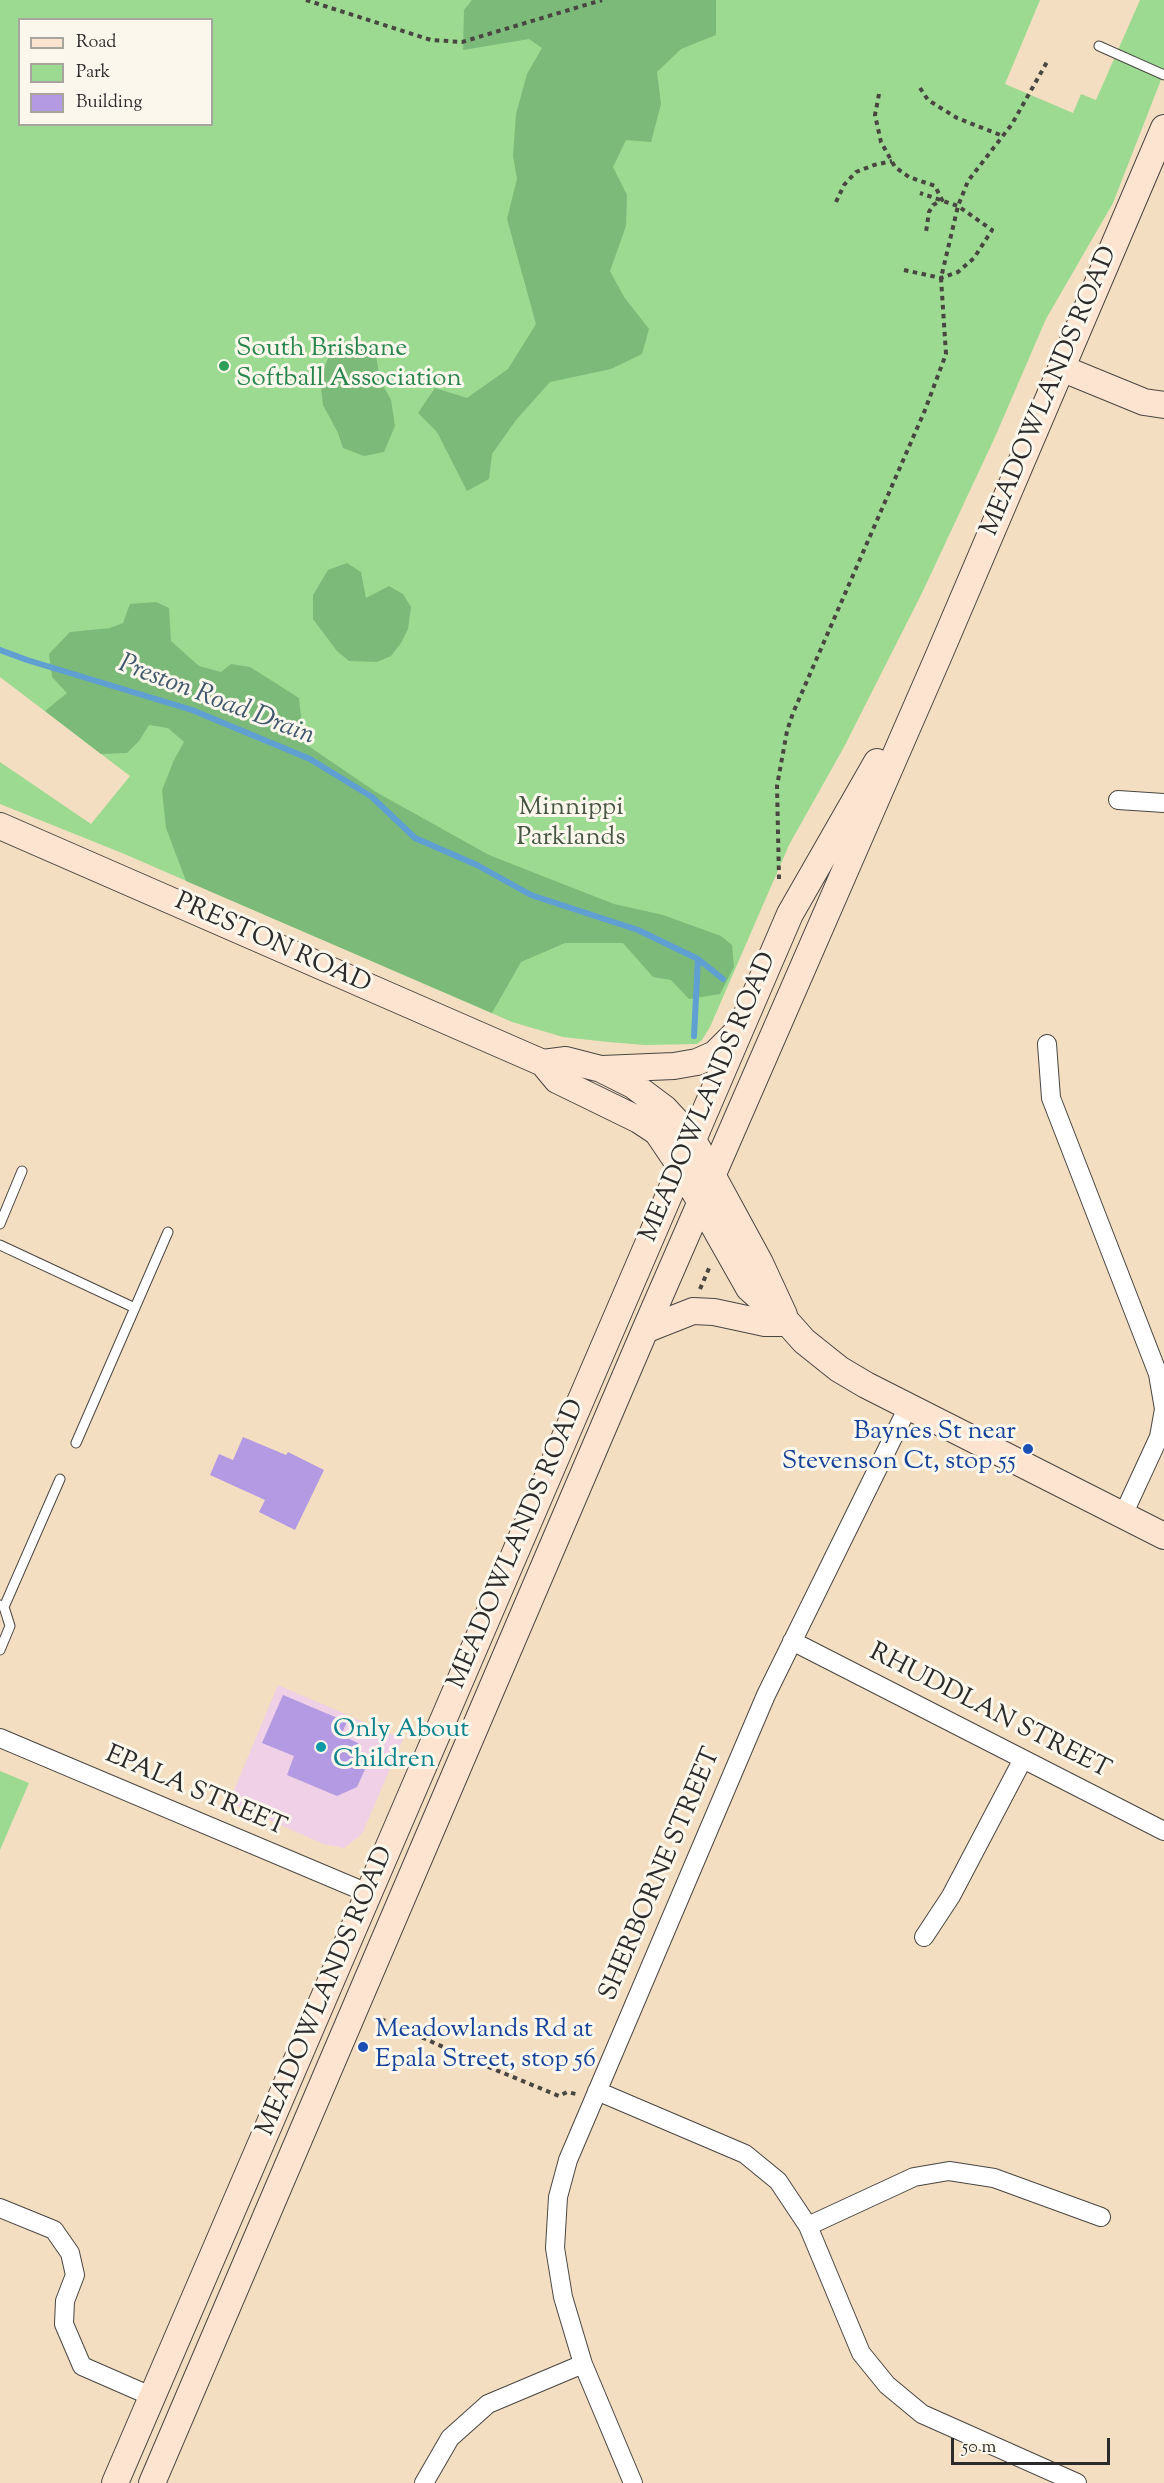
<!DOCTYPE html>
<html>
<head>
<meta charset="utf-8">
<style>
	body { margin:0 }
	#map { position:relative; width:1164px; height:2483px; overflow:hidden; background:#f4dec1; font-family:"Sorts Mill Goudy",serif }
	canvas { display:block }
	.legend { position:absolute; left:18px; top:18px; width:195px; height:108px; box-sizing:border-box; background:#fbf7ec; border:2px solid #a8a59f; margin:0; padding:8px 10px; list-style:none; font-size:18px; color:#2b2b2b }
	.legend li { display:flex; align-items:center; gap:12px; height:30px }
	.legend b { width:30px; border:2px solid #a8a59f }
	.scale { position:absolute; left:951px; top:2438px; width:159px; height:27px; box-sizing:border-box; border:3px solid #2b2b2b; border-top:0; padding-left:8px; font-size:18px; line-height:21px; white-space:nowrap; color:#2b2b2b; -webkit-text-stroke:4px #fbf7ec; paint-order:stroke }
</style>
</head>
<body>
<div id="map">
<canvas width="1164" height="2483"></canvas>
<ul class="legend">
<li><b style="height:8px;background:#fde4d1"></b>Road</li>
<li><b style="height:16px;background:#9bda90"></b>Park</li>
<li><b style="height:16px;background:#b39ae2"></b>Building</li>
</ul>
<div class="scale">50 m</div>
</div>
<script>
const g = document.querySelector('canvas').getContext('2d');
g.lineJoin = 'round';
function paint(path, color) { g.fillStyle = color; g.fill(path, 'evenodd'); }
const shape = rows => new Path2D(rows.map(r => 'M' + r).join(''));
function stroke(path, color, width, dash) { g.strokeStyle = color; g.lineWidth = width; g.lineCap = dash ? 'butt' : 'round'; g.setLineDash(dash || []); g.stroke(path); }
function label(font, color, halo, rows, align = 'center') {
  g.font = font + ' "Sorts Mill Goudy",serif'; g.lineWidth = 6; g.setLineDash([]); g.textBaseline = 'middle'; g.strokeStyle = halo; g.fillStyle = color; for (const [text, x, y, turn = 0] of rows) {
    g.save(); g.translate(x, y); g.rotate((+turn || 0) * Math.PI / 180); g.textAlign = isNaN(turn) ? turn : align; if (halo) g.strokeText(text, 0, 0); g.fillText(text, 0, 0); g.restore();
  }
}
const built = shape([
	[278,1685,403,1739,362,1834,344,1848,323,1844,229,1802]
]);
const green = shape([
	[0,0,1040,0,1005,84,1073,113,1081,94,1096,100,1140,0,1164,0,1164,72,1113,203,1046,319,995,437,922,593,844,747,789,845,710,1027,702,1040,697,1044,645,1045,608,1042,563,1037,512,1022,122,853,0,804,0,762,91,824,130,776,0,677],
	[20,20,212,20,212,124,20,124],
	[0,1771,29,1783,0,1850]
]);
const forest = shape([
	[472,0,716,0,716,35,681,49,657,72,661,104,651,142,626,140,613,167,627,195,626,226,610,271,624,297,649,329,642,354,611,369,550,382,516,420,492,454,489,479,467,491,437,432,418,413,435,388,467,398,508,369,536,324,507,219,517,179,513,156,516,114,527,74,542,48,529,39,463,50,464,10],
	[358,340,376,355,380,380,391,400,395,426,384,452,364,456,343,448,338,433,323,405,320,378,331,351],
	[347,563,361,572,366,598,389,586,403,594,411,607,408,629,401,643,391,656,377,662,349,661,337,651,313,619,313,595,328,570],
	[156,602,169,608,171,641,199,666,221,672,231,664,250,667,299,698,304,743,376,792,489,855,614,904,663,915,721,936,732,945,734,967,720,994,689,999,671,980,653,977,623,943,565,943,521,962,492,1013,186,881,166,828,162,790,174,760,184,742,168,728,149,725,139,741,127,753,101,754,45,711,67,693,52,677,49,654,70,632,110,628,123,623,130,604]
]);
const stream = shape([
	[0,650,27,660,192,710,310,759,372,797,415,838,477,865,531,895,638,930,698,959,723,979],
	[694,1036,698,959]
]);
const building = shape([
	[243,1437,286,1455,288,1452,324,1470,295,1530,259,1512,265,1500,210,1475,219,1454,233,1460],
	[283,1695,347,1722,341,1735,358,1743,367,1765,357,1787,337,1796,287,1775,294,1756,262,1743]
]);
const path = shape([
	[306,0,431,40,462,42,602,0],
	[920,88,928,100,957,118,1003,136],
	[879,94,875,115,881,142,895,167,909,177,935,186,942,200,933,205,929,212,926,232],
	[836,202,844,185,856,172,874,165,892,161],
	[904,270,941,278,958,272,974,258,992,230,958,206,920,193],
	[779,879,777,786,787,731,793,713,925,410,946,354,941,278,958,206,968,181,1012,124,1047,62],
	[700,1289,710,1266],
	[381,2019,479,2063,559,2096,567,2092,576,2094]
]);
const lane = shape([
	[1099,46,1164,75],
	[0,1224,22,1171],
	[0,1245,135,1308],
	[76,1443,168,1232],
	[0,1605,4,1607,60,1479],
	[0,1650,10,1626,4,1607]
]);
const street = shape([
	[1118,800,1164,803],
	[1047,1044,1051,1098,1158,1374,1164,1409,1159,1437,1123,1515],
	[792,1641,1164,1831],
	[0,1738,370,1894],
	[924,1937,951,1896,1023,1759],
	[597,2091,745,2154,778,2181,808,2226,861,2353,887,2385,922,2414,1077,2483],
	[0,2208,54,2230,70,2253,75,2275,65,2301,64,2324,82,2366,153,2397],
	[808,2226,914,2177,949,2171,994,2178,1101,2217],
	[424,2483,450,2438,488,2404,583,2364],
	[633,2483,583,2364,563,2297,555,2248,558,2197,568,2160,766,1695,909,1405]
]);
const secondary = shape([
	[1061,368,1144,402,1164,405],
	[0,826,543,1063,557,1080,639,1120,657,1132,680,1166,749,1288,788,1323,804,1341,839,1369,866,1385,1164,1536],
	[543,1063,566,1060,601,1069,633,1085,665,1109,692,1138,760,1263,784,1315],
	[602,1069,674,1066,697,1062,715,1054,735,1034],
	[645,1330,693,1311,714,1312,765,1323,788,1323],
	[115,2483,790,914,877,762],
	[152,2483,645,1330,939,655,1164,128]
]);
const markers = [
	[224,366,6,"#2e9e5b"],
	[1028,1449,6,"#1a4fb4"],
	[321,1747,6,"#0f9aa8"],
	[363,2047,6,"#1a4fb4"]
];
const leisureNames = [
	["South Brisbane",236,351],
	["Softball Association",236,381]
];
const streetNames = [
	["MEADOWLANDS ROAD",1051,392,-67],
	["PRESTON ROAD",272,945,24],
	["MEADOWLANDS ROAD",710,1098,-67],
	["MEADOWLANDS ROAD",518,1545,-67],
	["RHUDDLAN STREET",989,1713,27],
	["EPALA STREET",195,1793,23],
	["SHERBORNE STREET",662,1875,-67],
	["MEADOWLANDS ROAD",327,1992,-67]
];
const parkNames = [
	["Minnippi",571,810],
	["Parklands",571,840]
];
const transitNames = [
	["Baynes St near",1016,1434],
	["Stevenson Ct, stop 55",1016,1464],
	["Meadowlands Rd at",375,2032,"left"],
	["Epala Street, stop 56",375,2062,"left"]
];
const cultureNames = [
	["Only About",333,1732],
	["Children",333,1762]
];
const waterNames = [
	["Preston Road Drain",216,702,21]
];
paint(built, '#efd0e6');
paint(green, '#9bda90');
paint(forest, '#7cba7a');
stroke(stream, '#609fd2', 6);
paint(building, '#b39ae2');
stroke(lane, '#494642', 11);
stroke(street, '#494642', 20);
stroke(secondary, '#494642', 28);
stroke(path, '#494642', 4, [4.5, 4.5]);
stroke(lane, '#fff', 9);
stroke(street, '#fff', 18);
stroke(secondary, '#fde4d1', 26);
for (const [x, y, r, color] of markers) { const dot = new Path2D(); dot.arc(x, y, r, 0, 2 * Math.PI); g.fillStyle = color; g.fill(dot); stroke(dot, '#fbf7ec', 2); }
label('26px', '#27864d', '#fbf7ec', leisureNames, 'left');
label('26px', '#2b2b2b', '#fbf7ec', streetNames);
label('26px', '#475744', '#fbf7ec', parkNames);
label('26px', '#164399', '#fbf7ec', transitNames, 'right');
label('26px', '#0d838f', '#fbf7ec', cultureNames, 'left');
label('italic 27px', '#40596e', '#fbf7ec', waterNames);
</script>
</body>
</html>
